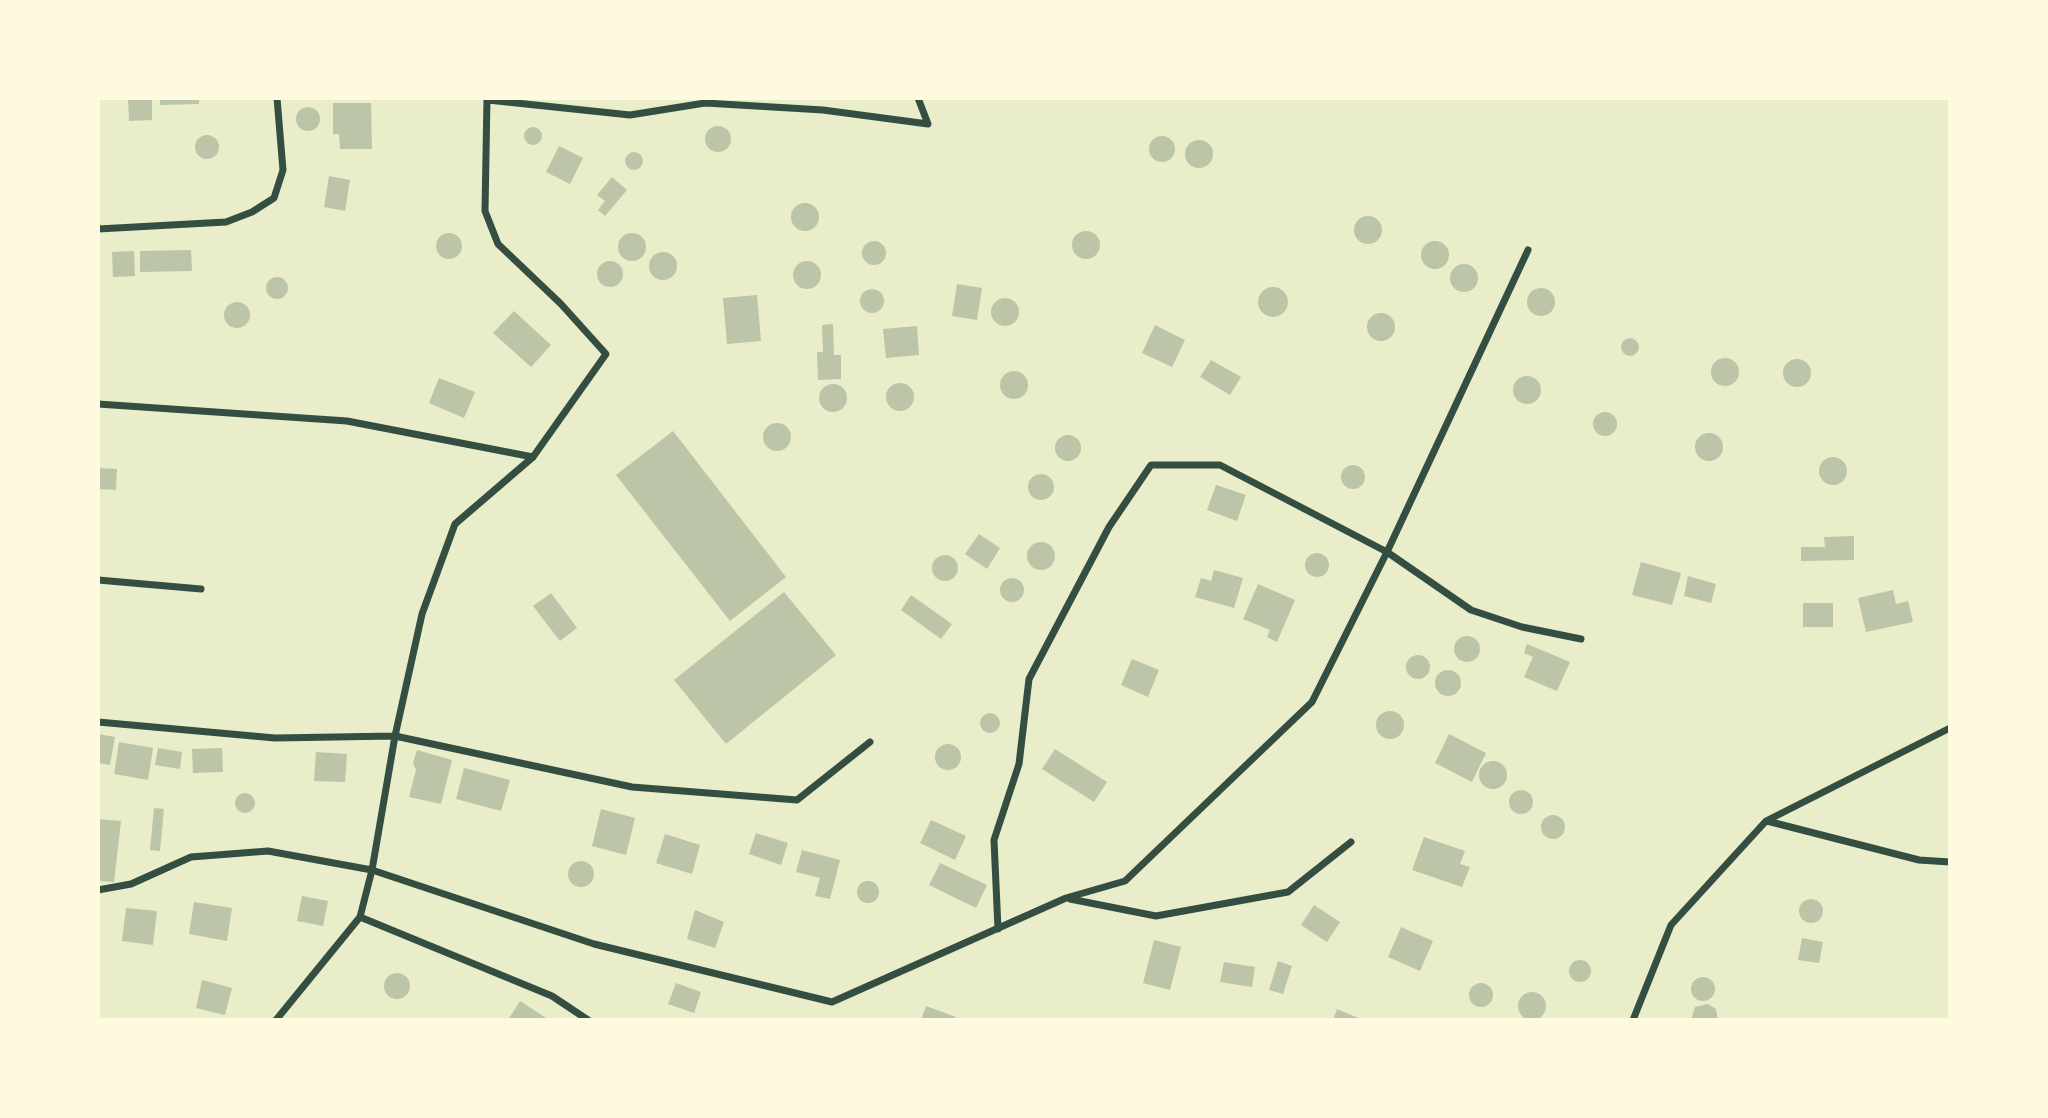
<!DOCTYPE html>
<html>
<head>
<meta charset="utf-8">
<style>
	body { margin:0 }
	#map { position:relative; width:2048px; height:1118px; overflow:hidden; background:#e9edc9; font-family:Mulish,sans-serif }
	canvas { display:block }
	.frame { position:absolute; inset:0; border:100px solid #fefae0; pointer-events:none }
</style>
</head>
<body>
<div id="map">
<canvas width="2048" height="1118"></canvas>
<div class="frame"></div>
</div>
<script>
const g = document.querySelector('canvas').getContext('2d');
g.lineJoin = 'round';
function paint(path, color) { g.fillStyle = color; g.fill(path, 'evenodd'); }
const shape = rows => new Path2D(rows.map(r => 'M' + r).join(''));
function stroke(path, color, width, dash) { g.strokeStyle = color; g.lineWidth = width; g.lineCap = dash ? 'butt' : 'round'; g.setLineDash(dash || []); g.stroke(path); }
const building = shape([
	[128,98,152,98,152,120,129,121],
	[160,98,199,98,199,104,160,105],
	[333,103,371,103,372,149,340,149,339,134,333,134],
	'296 119a12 12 0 1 1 24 0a12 12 0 1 1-24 0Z',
	'705 139a13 13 0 1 1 26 0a13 13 0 1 1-26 0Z',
	'524 136a9 9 0 1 1 18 0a9 9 0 1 1-18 0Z',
	'195 147a12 12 0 1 1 24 0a12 12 0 1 1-24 0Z',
	'1149 149a13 13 0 1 1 26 0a13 13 0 1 1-26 0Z',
	'1185 154a14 14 0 1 1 28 0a14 14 0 1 1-28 0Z',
	[559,146,583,158,570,184,546,172],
	'625 161a9 9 0 1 1 18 0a9 9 0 1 1-18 0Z',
	[329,176,350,180,345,211,324,207],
	[612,177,627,190,605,216,598,210,605,201,597,195],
	'791 217a14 14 0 1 1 28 0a14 14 0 1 1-28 0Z',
	'1354 230a14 14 0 1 1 28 0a14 14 0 1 1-28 0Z',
	'1072 245a14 14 0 1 1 28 0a14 14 0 1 1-28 0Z',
	'618 247a14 14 0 1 1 28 0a14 14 0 1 1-28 0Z',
	'436 246a13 13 0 1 1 26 0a13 13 0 1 1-26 0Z',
	'862 253a12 12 0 1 1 24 0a12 12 0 1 1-24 0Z',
	'1421 255a14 14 0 1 1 28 0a14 14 0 1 1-28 0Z',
	[191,250,192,271,140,272,140,251],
	[134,251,135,276,113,277,112,252],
	'649 266a14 14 0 1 1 28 0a14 14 0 1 1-28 0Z',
	'793 275a14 14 0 1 1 28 0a14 14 0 1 1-28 0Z',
	'597 274a13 13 0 1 1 26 0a13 13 0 1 1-26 0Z',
	'1450 278a14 14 0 1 1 28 0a14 14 0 1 1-28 0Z',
	'266 288a11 11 0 1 1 22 0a11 11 0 1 1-22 0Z',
	[957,284,982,288,977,320,952,316],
	'1258 302a15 15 0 1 1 30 0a15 15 0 1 1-30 0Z',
	'1527 302a14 14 0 1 1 28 0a14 14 0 1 1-28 0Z',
	'860 301a12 12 0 1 1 24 0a12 12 0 1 1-24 0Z',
	[757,295,761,341,727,344,723,298],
	'991 312a14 14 0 1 1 28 0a14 14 0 1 1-28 0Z',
	'224 315a13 13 0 1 1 26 0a13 13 0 1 1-26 0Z',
	[514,311,551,345,531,367,493,333],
	'1367 327a14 14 0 1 1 28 0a14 14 0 1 1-28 0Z',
	[833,324,834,355,841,355,841,379,818,380,817,352,823,352,822,325],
	[1155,325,1185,340,1172,367,1142,353],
	[917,326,919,355,886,358,883,329],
	'1621 347a9 9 0 1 1 18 0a9 9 0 1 1-18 0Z',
	'1711 372a14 14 0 1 1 28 0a14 14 0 1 1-28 0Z',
	'1783 373a14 14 0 1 1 28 0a14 14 0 1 1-28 0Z',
	[1211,360,1241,377,1230,395,1200,377],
	'1000 385a14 14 0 1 1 28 0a14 14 0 1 1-28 0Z',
	'1513 390a14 14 0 1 1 28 0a14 14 0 1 1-28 0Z',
	[439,378,475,392,464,418,429,403],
	'886 397a14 14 0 1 1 28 0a14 14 0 1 1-28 0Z',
	'819 398a14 14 0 1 1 28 0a14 14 0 1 1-28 0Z',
	'1593 424a12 12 0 1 1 24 0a12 12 0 1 1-24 0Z',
	'763 437a14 14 0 1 1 28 0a14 14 0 1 1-28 0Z',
	[673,431,786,577,730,621,616,475],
	'1695 447a14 14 0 1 1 28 0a14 14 0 1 1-28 0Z',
	'1055 448a13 13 0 1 1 26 0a13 13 0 1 1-26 0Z',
	'1819 471a14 14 0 1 1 28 0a14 14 0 1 1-28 0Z',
	'1341 477a12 12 0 1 1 24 0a12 12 0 1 1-24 0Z',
	[98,468,117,469,116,490,98,489],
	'1028 487a13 13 0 1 1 26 0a13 13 0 1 1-26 0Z',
	[1216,485,1246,495,1237,521,1207,510],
	[979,534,1000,548,987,569,965,554],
	[1854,536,1854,560,1801,561,1801,547,1825,547,1824,537],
	'1027 556a14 14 0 1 1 28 0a14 14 0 1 1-28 0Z',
	'1305 565a12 12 0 1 1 24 0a12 12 0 1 1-24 0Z',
	'932 568a13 13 0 1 1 26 0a13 13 0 1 1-26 0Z',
	[1641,562,1681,573,1672,605,1632,595],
	[1214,570,1243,578,1234,608,1195,597,1201,578,1211,581],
	[1688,576,1716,584,1711,603,1684,596],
	'1000 590a12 12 0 1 1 24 0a12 12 0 1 1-24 0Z',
	[1258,584,1295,600,1277,642,1267,637,1270,630,1243,619],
	[1893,590,1896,604,1908,601,1913,622,1866,632,1858,598],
	[784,592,836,655,726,744,674,680],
	[551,593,577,628,560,641,533,606],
	[911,595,952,624,941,639,901,610],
	[1803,603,1833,603,1833,627,1803,627],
	'1454 649a13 13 0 1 1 26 0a13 13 0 1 1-26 0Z',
	[1527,644,1570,662,1557,691,1524,677,1533,657,1524,653],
	'1406 667a12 12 0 1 1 24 0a12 12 0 1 1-24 0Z',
	[1132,659,1159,670,1148,697,1121,685],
	'1435 683a13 13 0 1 1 26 0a13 13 0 1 1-26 0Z',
	'1376 725a14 14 0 1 1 28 0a14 14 0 1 1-28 0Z',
	'980 723a10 10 0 1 1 20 0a10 10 0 1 1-20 0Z',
	[98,734,115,737,110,765,98,763],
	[1449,734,1486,753,1472,782,1435,763],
	[119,742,153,748,148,780,114,774],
	'935 757a13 13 0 1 1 26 0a13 13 0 1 1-26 0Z',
	[158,748,182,752,180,769,155,765],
	[222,748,223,772,193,773,192,749],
	[1055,749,1107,782,1094,802,1042,769],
	[417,750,452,760,441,804,409,797,416,770,413,763],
	[316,752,347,754,345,782,314,781],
	'1479 775a14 14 0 1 1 28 0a14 14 0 1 1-28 0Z',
	[464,768,510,780,501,811,456,799],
	'1509 802a12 12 0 1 1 24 0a12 12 0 1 1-24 0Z',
	'235 803a10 10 0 1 1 20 0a10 10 0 1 1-20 0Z',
	[154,808,164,809,160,851,150,850],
	[601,809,635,818,626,855,592,846],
	'1541 827a12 12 0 1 1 24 0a12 12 0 1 1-24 0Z',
	[98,819,121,821,114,882,98,881],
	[931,820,966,836,955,860,920,843],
	[756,833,788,843,781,865,749,854],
	[665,834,700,845,692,874,656,863],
	[1424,837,1465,851,1460,864,1470,867,1462,887,1412,870],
	[802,850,840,860,830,899,815,896,820,878,796,872],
	'568 874a13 13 0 1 1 26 0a13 13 0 1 1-26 0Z',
	[940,863,987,885,976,908,929,885],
	'857 892a11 11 0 1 1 22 0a11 11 0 1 1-22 0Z',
	[302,896,328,901,323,926,297,921],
	'1799 911a12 12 0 1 1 24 0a12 12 0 1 1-24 0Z',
	[194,902,232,908,227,941,189,934],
	[1314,905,1340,922,1327,942,1301,925],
	[126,908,157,911,153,945,122,941],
	[695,910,724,922,715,948,687,939],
	[1401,927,1433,941,1420,971,1388,957],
	[1802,938,1823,942,1819,963,1798,960],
	[1154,940,1181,947,1170,990,1143,983],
	'1569 971a11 11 0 1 1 22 0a11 11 0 1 1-22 0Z',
	[1278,961,1292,966,1283,994,1269,990],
	[1224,962,1255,967,1252,987,1220,982],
	'384 986a13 13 0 1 1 26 0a13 13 0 1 1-26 0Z',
	'1691 989a12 12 0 1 1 24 0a12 12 0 1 1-24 0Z',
	[202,980,232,988,225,1015,196,1008],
	[676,983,701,992,694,1013,668,1004],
	'1469 995a12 12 0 1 1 24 0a12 12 0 1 1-24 0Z',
	'1518 1006a14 14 0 1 1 28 0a14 14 0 1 1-28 0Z',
	[520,1001,549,1020,508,1020],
	[1708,1004,1716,1009,1718,1020,1691,1020,1695,1007],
	[926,1006,956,1017,955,1020,921,1020],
	[1337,1009,1363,1020,1333,1020]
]);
const minor = shape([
	[488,100,630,115,705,103,823,110,928,124,918,98],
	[98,229,226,222,252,212,274,198,283,170,277,98],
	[98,404,347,421,533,457],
	[98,580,201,589],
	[98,722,275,738,395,736,632,787,797,800,870,742],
	[1767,821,1919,860,1950,862],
	[98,890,131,884,191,857,268,851,372,870,594,944,832,1002,1066,898,1125,881,1312,702,1387,552,1528,250],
	[1070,899,1156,916,1288,892,1351,842],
	[360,917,552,996,588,1020],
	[998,929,994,840,1019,764,1029,679,1109,527,1151,465,1220,465,1387,552,1471,610,1522,627,1581,639],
	[276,1020,360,917,372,870,395,736,422,614,455,524,533,457,606,354,561,304,498,244,485,211,487,98],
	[1633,1020,1671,925,1766,821,1950,728]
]);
paint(building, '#bcc5a7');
stroke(minor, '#344e41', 7);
</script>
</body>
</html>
